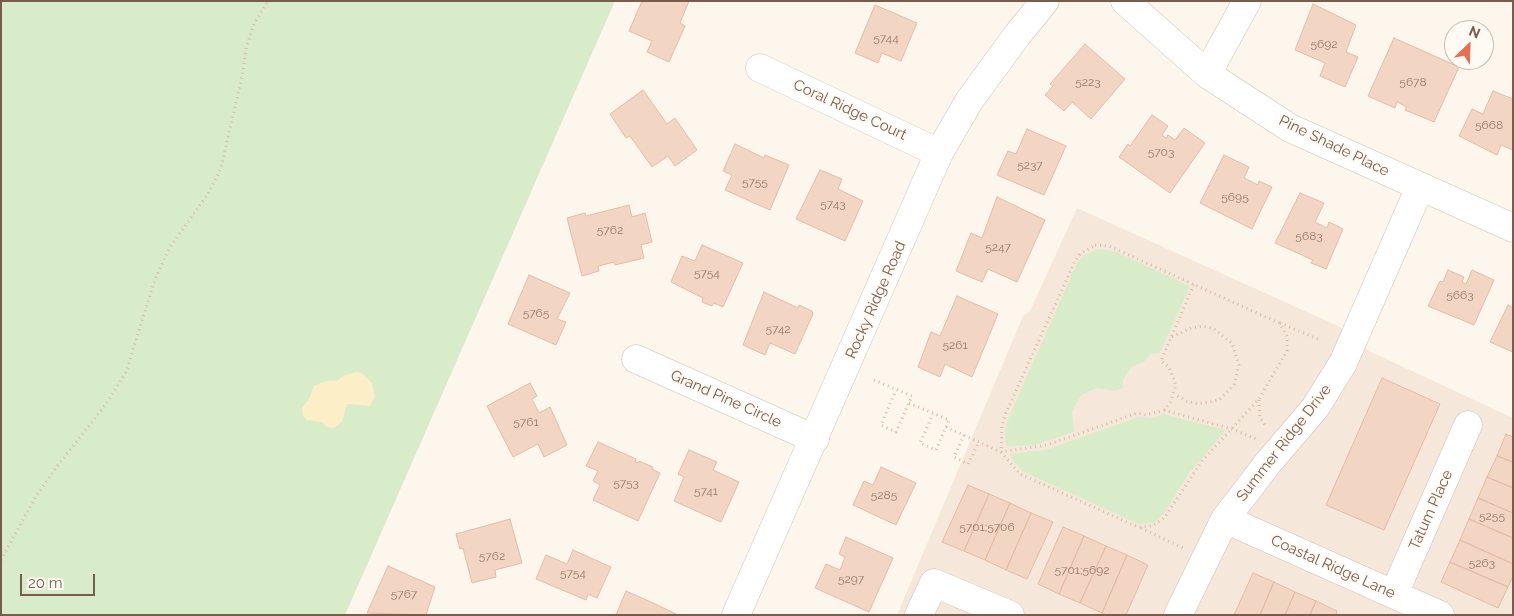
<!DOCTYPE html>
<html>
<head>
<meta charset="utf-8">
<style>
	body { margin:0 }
	#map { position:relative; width:1514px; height:616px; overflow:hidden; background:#fdf6ec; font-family:Raleway,sans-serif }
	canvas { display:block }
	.frame { position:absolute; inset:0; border:2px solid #7a5c4d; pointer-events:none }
	.north { position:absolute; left:1444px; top:20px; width:50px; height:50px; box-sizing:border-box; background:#fffaf3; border:1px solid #cabbb1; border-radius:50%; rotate:24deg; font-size:14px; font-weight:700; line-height:20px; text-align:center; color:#7a5c4d }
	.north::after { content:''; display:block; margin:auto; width:18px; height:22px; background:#e76f51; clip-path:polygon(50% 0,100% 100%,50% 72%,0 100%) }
	.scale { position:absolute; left:20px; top:574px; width:75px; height:22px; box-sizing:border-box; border:2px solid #7a5c4d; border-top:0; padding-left:6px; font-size:15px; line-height:18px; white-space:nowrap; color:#7a5c4d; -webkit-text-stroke:4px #fffaf3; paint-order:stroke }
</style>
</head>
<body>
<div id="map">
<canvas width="1514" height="616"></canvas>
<div class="frame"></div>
<div class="north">N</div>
<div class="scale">20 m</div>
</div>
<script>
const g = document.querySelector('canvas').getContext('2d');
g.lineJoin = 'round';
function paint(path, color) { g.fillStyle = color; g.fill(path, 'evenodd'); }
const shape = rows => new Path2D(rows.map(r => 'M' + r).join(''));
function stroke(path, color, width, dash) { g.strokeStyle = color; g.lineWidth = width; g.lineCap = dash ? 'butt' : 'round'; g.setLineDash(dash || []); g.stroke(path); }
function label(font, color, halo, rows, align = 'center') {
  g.font = font + ' Raleway,sans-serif'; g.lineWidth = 4; g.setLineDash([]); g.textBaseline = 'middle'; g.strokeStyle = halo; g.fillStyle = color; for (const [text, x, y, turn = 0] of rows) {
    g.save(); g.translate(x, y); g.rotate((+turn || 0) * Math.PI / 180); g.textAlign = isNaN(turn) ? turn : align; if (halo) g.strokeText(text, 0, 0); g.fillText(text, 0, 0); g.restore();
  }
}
const residential = shape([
	[1077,208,1338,326,1369,351,1513,418,1513,615,897,615,1023,316,1030,311]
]);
const green = shape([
	[1,1,615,1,345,615,1,615],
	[1098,249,1114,251,1190,286,1160,353,1150,354,1144,362,1131,367,1123,380,1123,388,1115,391,1097,388,1081,395,1072,412,1074,432,1035,445,1006,446,1005,433,1008,419,1077,263,1083,256],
	[1163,414,1226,430,1189,473,1164,513,1155,522,1150,523,1139,524,1028,474,1021,470,1009,454,1046,450,1138,417,1153,418]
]);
const sand = shape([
	[356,372,362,373,372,383,375,397,370,406,347,404,342,422,334,428,327,427,322,422,306,420,303,416,302,408,309,399,314,386,326,381,337,381,343,376]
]);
const building = shape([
	[642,1,689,1,680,23,685,26,669,62,647,52,652,41,629,31,642,1],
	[1313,4,1356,25,1346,52,1358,57,1345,87,1320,76,1325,63,1295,50,1313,4],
	[875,5,917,23,901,61,882,53,878,63,855,53,875,5],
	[1394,38,1459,67,1434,122,1405,110,1407,107,1397,102,1395,108,1368,96,1394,38],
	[1085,44,1125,79,1091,119,1072,102,1064,111,1045,95,1053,86,1050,84,1085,44],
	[643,90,667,124,675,118,697,150,675,166,668,156,652,167,630,136,626,138,610,114,643,90],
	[1493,91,1513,99,1513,150,1501,145,1497,155,1459,136,1472,109,1483,114,1493,91],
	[1152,115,1168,126,1162,135,1166,138,1168,135,1175,140,1184,128,1205,143,1170,193,1119,157,1128,144,1130,146,1152,115],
	[1027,129,1066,146,1044,195,997,175,1008,151,1016,154,1027,129],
	[735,144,764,158,765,155,789,165,770,210,725,190,732,175,723,171,735,144],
	[1224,155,1249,167,1244,178,1258,185,1259,181,1272,187,1252,229,1200,203,1224,155],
	[820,170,842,179,838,189,863,201,845,241,796,219,820,170],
	[1300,193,1324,203,1315,222,1327,228,1329,222,1343,229,1326,269,1311,263,1313,260,1275,243,1300,193],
	[997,197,1045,220,1017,282,988,269,982,282,956,271,971,233,982,238,997,197],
	[629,205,632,217,645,213,652,242,641,245,644,258,615,265,614,262,598,266,599,271,582,276,567,218,585,213,586,216,629,205],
	[702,245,743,263,723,307,714,303,712,306,702,302,703,298,671,282,682,256,695,261,702,245],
	[1448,270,1464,277,1462,282,1466,284,1472,270,1494,280,1474,325,1428,306,1440,281,1443,282,1448,270],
	[529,275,570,293,557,319,566,322,556,345,508,324,529,275],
	[764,292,798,308,799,305,812,311,813,314,795,354,770,343,765,355,743,345,764,292],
	[957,296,998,314,972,377,945,364,940,377,918,367,931,332,940,336,957,296],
	[1508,305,1513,308,1513,352,1490,342,1508,305],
	[1382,378,1440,404,1384,530,1326,505,1382,378],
	[530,383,537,396,532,399,539,413,550,407,567,445,544,457,538,444,513,457,487,406,530,383],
	[1506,434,1513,437,1513,462,1497,456,1506,434],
	[598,442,636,459,635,462,638,463,639,461,653,467,652,469,660,473,638,521,593,500,600,485,593,481,598,471,586,466,598,442],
	[689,450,717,462,713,470,739,482,721,522,674,501,684,477,678,474,689,450],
	[1497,456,1513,462,1513,488,1487,477,1497,456],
	[881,467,916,483,896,525,853,505,864,481,873,485,881,467],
	[1487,477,1513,488,1513,513,1478,498,1487,477],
	[968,485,989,494,964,551,942,542,968,485],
	[989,494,1010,503,985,560,964,551,989,494],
	[1478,498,1513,513,1513,538,1469,519,1478,498],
	[1010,503,1031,513,1006,570,985,560,1010,503],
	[1031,513,1053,522,1027,579,1006,570,1031,513],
	[510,519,522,563,495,570,496,577,472,583,463,548,460,549,456,534,510,519],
	[1469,519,1513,538,1513,564,1460,540,1469,519],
	[1063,527,1084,536,1059,594,1038,584,1063,527],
	[1084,536,1106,546,1080,603,1059,594,1084,536],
	[846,537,893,558,869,612,815,588,826,564,840,570,845,557,839,554,846,537],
	[1460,540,1513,564,1513,576,1508,587,1450,562,1460,540],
	[1106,546,1127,555,1102,613,1080,603,1106,546],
	[573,550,611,567,597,598,588,594,586,600,536,579,546,555,567,564,573,550],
	[1127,555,1148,565,1126,615,1107,615,1102,613,1127,555],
	[1450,562,1508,587,1498,608,1441,582,1450,562],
	[388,566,435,587,426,615,367,613,388,566],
	[1253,573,1274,582,1260,615,1234,615,1253,573],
	[1274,582,1295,592,1285,615,1260,615,1274,582],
	[626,591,651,602,678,615,616,615,626,591],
	[1295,592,1316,601,1310,615,1285,615,1295,592],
	[1316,601,1337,611,1336,615,1310,615,1316,601]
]);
const path = shape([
	[1095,245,1109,246,1279,323,1287,336,1287,351,1259,399,1202,461,1164,518,1152,526,1138,527,1020,474,1001,452,1002,427,1005,415,1075,261,1080,254,1095,245],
	[1280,323,1320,340],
	[1172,337,1191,328,1203,326,1214,329,1232,343,1239,365,1234,385,1219,400,1198,404,1188,402,1174,394],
	[874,380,912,396,896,432,881,425,896,390],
	[1259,400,1260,418,1266,426],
	[909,403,949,420,936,450,920,443,933,414],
	[1164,410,1232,429,1256,439],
	[946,427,1001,452,1047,445,1137,413,1146,415,1164,410,1170,403,1176,385,1169,367,1161,361,1194,284],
	[964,435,954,457,968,464,979,442],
	[1141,528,1183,548],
	[1,560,35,498,55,469,106,404,126,372,155,279,170,247,208,194,221,168,243,72,246,48,254,24,268,1]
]);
const minor = shape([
	[1125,1,1207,74,1290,128,1513,228],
	[760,68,939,153],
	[1207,74,1247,1],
	[636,359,815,439],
	[1225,519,1440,615],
	[1394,594,1468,425],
	[736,615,939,153,969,101,1018,34,1045,1],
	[919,615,934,583,1010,615],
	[1178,615,1225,519,1268,463,1315,408,1343,363,1420,187]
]);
const numberNames = [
	["5744",886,38],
	["5692",1324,44],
	["5223",1088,82],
	["5678",1413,82],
	["5668",1489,125],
	["5703",1161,152],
	["5237",1030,165],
	["5755",755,182],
	["5695",1235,197],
	["5743",833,204],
	["5762",610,230],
	["5683",1309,236],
	["5247",998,247],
	["5754",707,273],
	["5663",1460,295],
	["5765",536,313],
	["5742",778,329],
	["5261",955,345],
	["5761",526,422],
	["5753",626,483],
	["5741",706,491],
	["5285",884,495],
	["5255",1492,516],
	["5701;5706",987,527],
	["5762",492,556],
	["5263",1482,563],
	["5701;5692",1082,570],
	["5754",573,573],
	["5297",851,579],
	["5767",404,594]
];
const streetNames = [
	["Coral Ridge Court",850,110,25],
	["Pine Shade Place",1334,146,26],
	["Rocky Ridge Road",876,300,-66],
	["Grand Pine Circle",726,399,24],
	["Summer Ridge Drive",1284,443,-52],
	["Tatum Place",1431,510,-66],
	["Coastal Ridge Lane",1333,567,24]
];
paint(residential, '#f5e8da');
paint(green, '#d8ecc9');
paint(sand, '#fcefc7');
paint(building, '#f3d5c3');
stroke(building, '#e6bba3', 1);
stroke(minor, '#d1beb0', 29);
stroke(path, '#d9b8a5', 3, [1, 4]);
stroke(minor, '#fff', 28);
label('12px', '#987a6a', null, numberNames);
label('15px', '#7a5c4d', '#fffaf3', streetNames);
</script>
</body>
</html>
